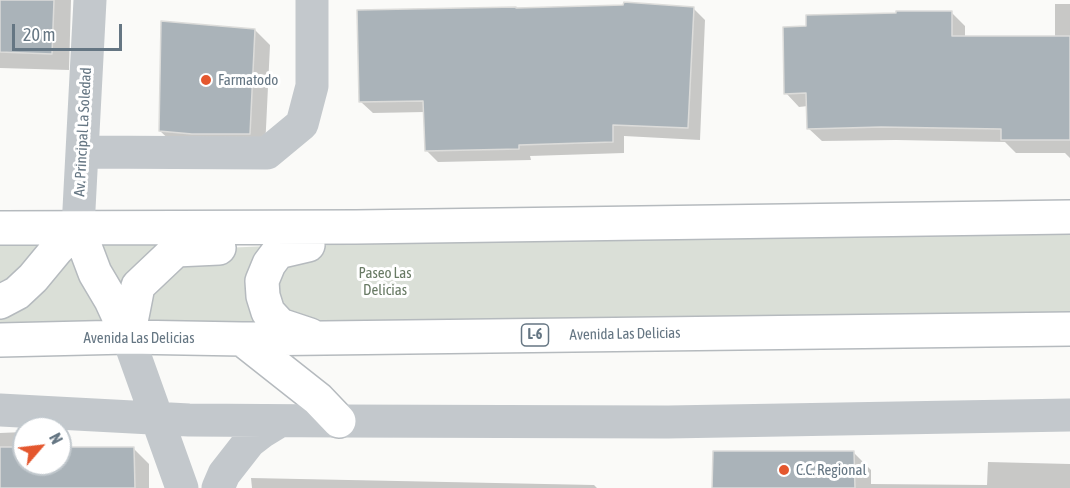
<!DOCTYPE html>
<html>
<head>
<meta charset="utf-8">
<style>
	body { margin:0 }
	#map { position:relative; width:1070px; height:488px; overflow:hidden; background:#fafaf8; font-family:"Asap Condensed",sans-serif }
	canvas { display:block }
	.north { position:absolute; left:12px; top:416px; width:60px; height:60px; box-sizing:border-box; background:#fff; border:2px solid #c1c8cd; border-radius:50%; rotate:62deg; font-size:16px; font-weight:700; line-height:24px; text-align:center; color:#657683 }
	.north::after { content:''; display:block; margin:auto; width:21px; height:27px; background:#e4572e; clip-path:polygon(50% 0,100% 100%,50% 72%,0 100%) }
	.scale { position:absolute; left:12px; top:24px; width:110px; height:27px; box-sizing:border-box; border:3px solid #657683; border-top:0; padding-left:8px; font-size:18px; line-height:21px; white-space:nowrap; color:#657683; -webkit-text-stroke:4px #fff; paint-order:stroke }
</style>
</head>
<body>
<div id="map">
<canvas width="1070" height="488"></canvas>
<div class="north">N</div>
<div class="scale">20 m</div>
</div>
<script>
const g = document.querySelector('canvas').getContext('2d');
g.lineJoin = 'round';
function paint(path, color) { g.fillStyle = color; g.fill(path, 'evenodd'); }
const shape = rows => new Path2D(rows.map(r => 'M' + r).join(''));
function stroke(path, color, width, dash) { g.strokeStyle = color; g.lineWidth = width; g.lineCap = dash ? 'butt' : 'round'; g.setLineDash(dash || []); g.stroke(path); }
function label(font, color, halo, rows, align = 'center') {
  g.font = font + ' "Asap Condensed",sans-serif'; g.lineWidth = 6; g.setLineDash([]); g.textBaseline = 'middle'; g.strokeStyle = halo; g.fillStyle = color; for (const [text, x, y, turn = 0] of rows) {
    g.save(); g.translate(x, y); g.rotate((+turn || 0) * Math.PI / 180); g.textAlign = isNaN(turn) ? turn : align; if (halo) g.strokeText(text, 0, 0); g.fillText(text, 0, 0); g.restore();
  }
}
const green = shape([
	[1070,219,1070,326,0,340,0,228,177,228,176,250,340,243]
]);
const shadow = shape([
	[0,0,71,0,69,70,0,68],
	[1055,4,1070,4,1070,158,1065,153,1016,153,1005,142,896,140,822,141,808,128,808,106,799,107,786,93,952,13,965,26,965,38,1055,38],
	[693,8,705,20,700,140,624,136,624,153,530,156,531,160,438,162,426,150,425,112,373,113,361,102],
	[255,30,270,45,265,149,176,146,160,131],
	[24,432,24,464,60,464,60,444,69,448,133,448,149,464,149,488,0,488,0,433],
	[854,453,871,470,871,484,987,485,988,462,1070,464,1070,488,714,488],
	[251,478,594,485,597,488,252,488]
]);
const building = shape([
	[0,0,54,0,52,54,0,52,0,0],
	[624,2,694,7,688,128,613,125,613,142,519,145,519,149,425,151,423,101,359,102,357,10,516,7,516,8,623,5,624,2],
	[896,11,952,11,952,36,1070,36,1070,140,1001,140,1001,129,881,127,807,129,806,93,784,94,783,27,806,26,806,15,896,13,896,11],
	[161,21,255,29,250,134,192,134,159,131,161,21],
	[0,447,24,447,24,464,60,464,60,447,134,447,135,488,0,488,0,447],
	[713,451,854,451,855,488,712,488,713,451]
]);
const minor = shape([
	[82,152,267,153,302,124,312,86,312,0],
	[78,228,90,0],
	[128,337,182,488],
	[0,410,189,420,339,421,668,422,1070,415],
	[218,488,224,474,249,442,262,432,280,421]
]);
const major = shape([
	[0,228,356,227,1070,217],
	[308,245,278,252,269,264,262,281,263,296,268,312,280,325,310,335],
	[0,302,17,293,33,278,57,249,78,228,95,273,111,300,128,337],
	[128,337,138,286,176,250,219,248],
	[242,339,318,399,339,421],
	[0,340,128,337,242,339,1070,329]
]);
const markers = [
	[206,80,6,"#e4572e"],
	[784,470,6,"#e4572e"]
];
const shields = [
	[535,335,27]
];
const shieldNames = [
	["L-6",535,335]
];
const poiNames = [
	["Farmatodo",218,80],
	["C.C. Regional",796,470]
];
const streetNames = [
	["Av. Principal La Soledad",83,132,-87],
	["Avenida Las Delicias",625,334,-1],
	["Avenida Las Delicias",139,338]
];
const parkNames = [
	["Paseo Las",385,273],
	["Delicias",385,290]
];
paint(green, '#dadfd7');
paint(shadow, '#0003');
paint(building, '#aab3b9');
stroke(building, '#dcdcda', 1.5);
stroke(major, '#b5babe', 36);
stroke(minor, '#c3c8cc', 33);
stroke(major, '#fff', 33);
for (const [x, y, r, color] of markers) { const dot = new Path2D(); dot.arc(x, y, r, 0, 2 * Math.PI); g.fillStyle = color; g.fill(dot); stroke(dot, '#fff', 2); }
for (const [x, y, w] of shields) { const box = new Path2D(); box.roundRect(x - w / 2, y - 11, w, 22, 4.5); g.fillStyle = '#fff'; g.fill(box); stroke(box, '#657683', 1.5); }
label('bold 14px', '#657683', null, shieldNames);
label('15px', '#657683', '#fff', poiNames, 'left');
label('15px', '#657683', '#fff', streetNames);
label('15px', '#687a64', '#fff', parkNames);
</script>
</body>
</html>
